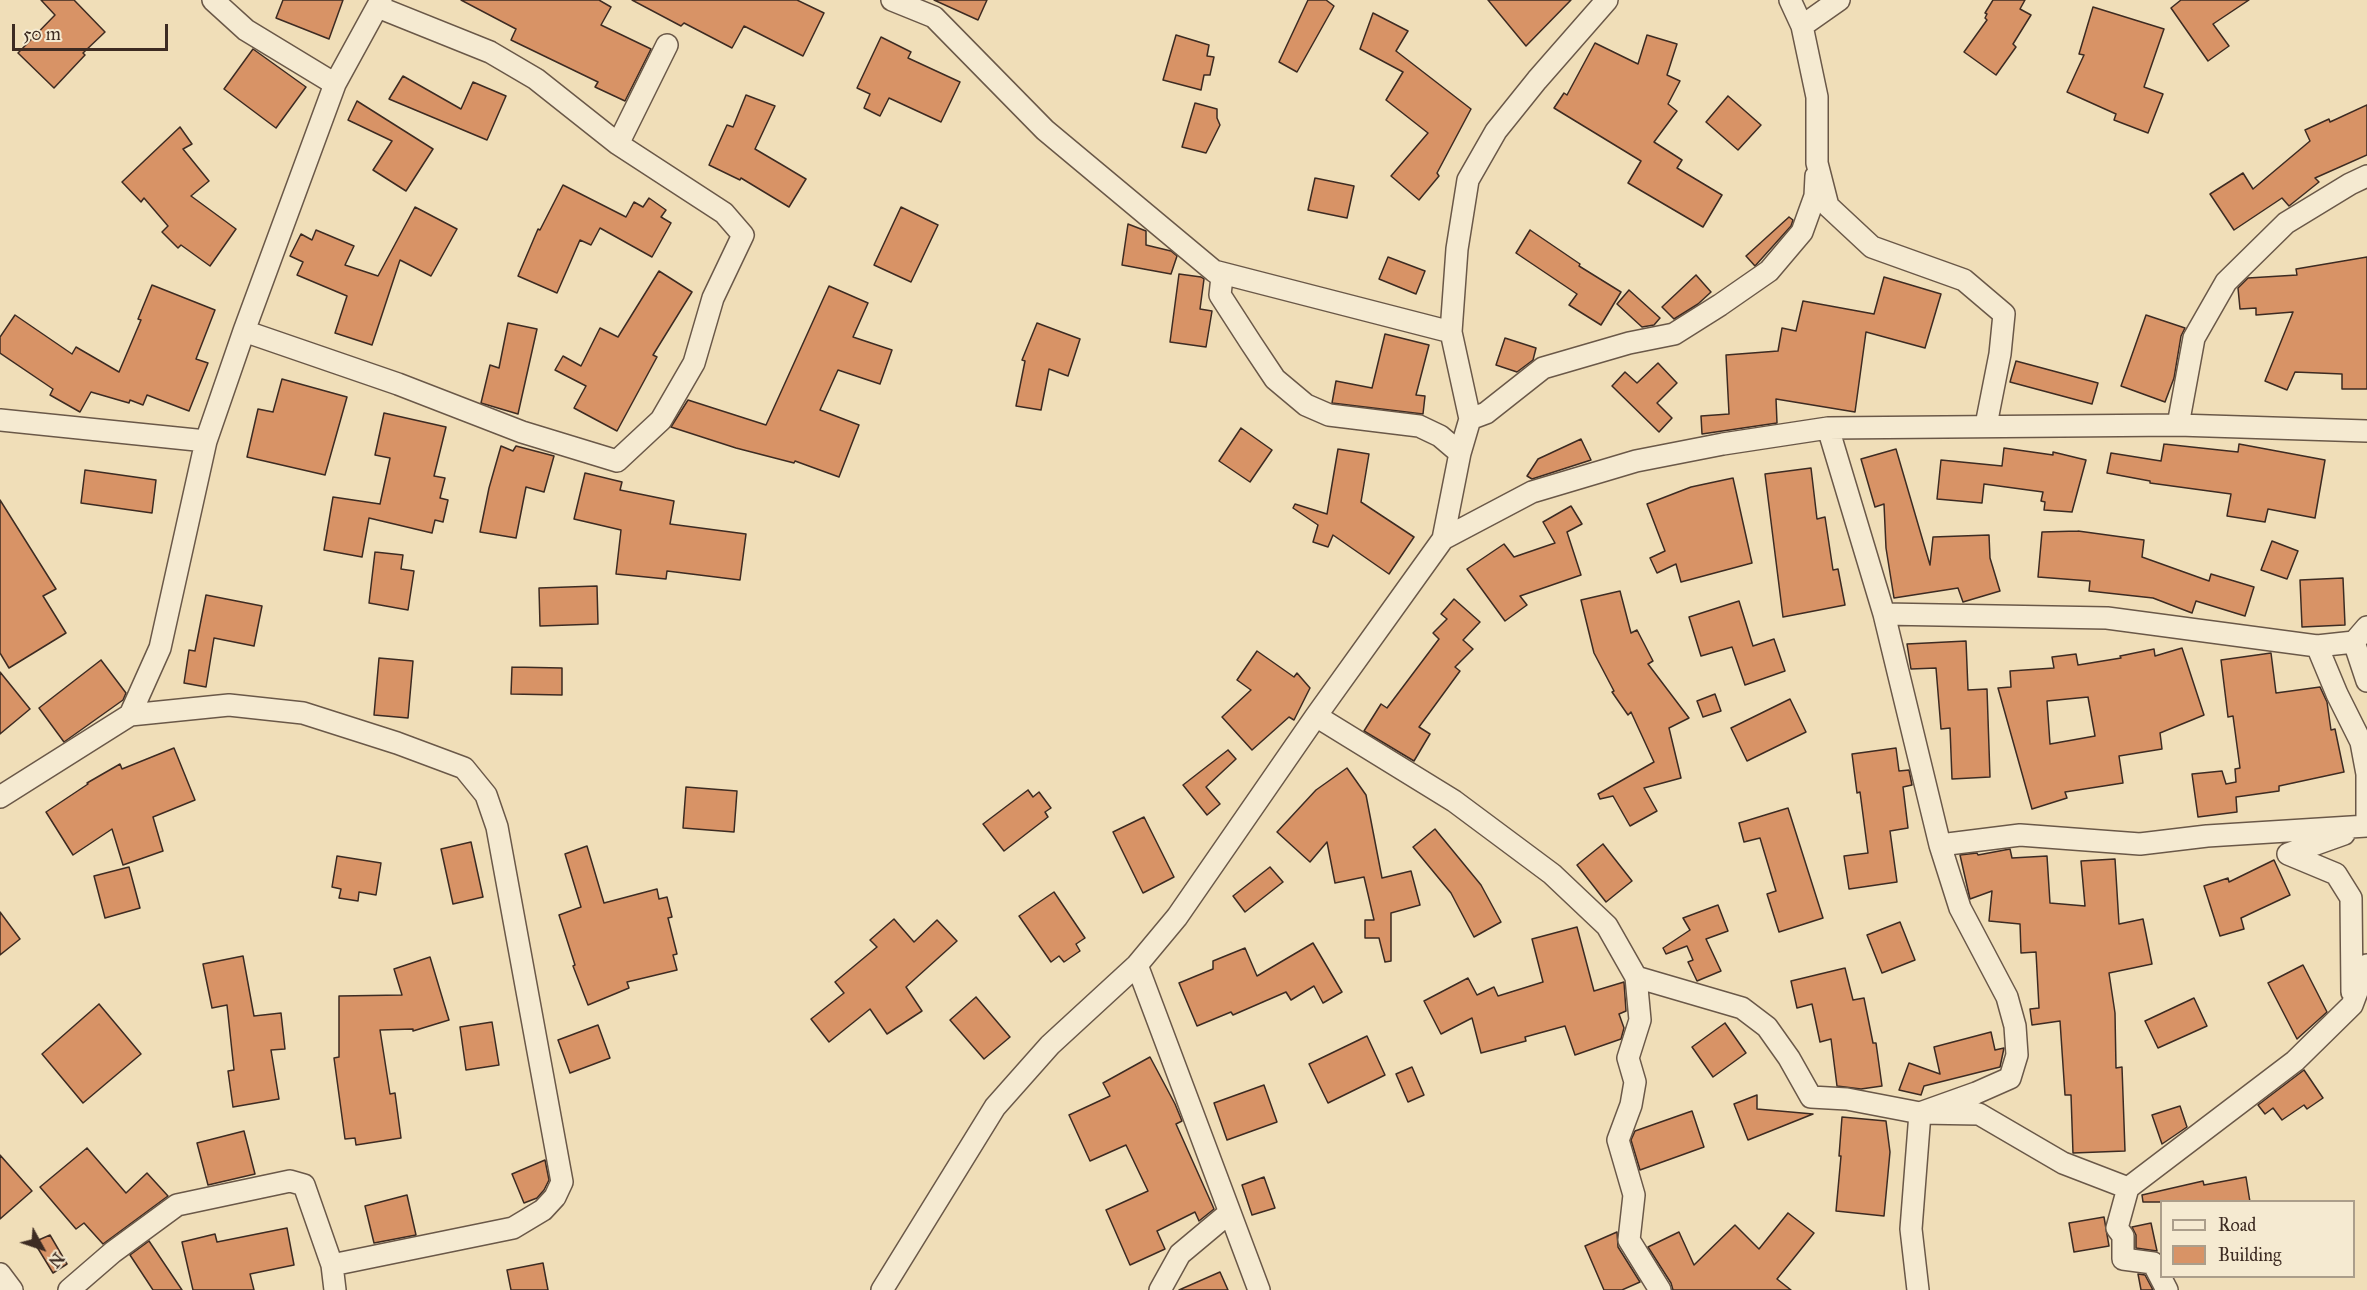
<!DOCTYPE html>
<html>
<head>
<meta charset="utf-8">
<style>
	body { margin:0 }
	#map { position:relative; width:2367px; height:1290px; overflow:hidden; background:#f0deb8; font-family:"IM FELL Great Primer",serif }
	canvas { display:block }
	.legend { position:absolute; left:2160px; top:1200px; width:195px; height:78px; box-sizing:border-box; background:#f5ead1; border:2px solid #ab9e8b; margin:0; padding:8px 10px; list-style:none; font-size:18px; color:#3d2b22 }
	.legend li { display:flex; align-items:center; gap:12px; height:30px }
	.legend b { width:30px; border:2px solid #ab9e8b }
	.north { position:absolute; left:12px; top:1218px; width:60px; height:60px; -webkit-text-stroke:4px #f5ead1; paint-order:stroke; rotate:130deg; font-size:16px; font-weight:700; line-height:24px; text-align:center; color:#3d2b22 }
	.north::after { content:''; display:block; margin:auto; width:21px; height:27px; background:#3d2b22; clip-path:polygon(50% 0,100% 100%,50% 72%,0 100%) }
	.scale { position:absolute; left:12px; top:24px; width:156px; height:27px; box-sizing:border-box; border:3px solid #3d2b22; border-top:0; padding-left:8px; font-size:18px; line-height:21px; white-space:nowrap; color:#3d2b22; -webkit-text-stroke:4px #f5ead1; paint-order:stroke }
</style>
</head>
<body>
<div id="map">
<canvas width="2367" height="1290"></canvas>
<ul class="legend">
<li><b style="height:8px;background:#f5ead1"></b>Road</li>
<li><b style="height:16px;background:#d89366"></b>Building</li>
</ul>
<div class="north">N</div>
<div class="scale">50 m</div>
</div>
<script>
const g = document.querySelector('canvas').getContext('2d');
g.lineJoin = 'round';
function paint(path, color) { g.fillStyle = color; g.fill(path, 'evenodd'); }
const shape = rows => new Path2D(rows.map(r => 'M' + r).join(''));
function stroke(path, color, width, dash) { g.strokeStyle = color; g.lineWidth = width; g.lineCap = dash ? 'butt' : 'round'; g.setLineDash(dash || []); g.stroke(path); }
const building = shape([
	[41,0,74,0,105,32,83,53,85,55,54,88,18,53,55,15,41,0],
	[283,0,343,0,329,39,276,18,283,0],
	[461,0,599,0,611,7,601,25,651,49,625,101,595,87,598,82,511,40,516,29,461,0],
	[632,0,797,0,824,13,803,56,744,26,732,48,684,23,681,26,632,0],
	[934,0,987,0,978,20,934,0],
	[1308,0,1326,0,1334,6,1297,72,1279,62,1308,0],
	[1488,0,1571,0,1526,46,1488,0],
	[1993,0,2025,0,2020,9,2031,15,2013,44,2016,47,1996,75,1964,52,1987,20,1985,18,1987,14,1985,13,1993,0],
	[2181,0,2249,0,2213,24,2229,46,2208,61,2171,8,2181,0],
	[2093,7,2164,29,2144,87,2163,94,2148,133,2114,120,2116,114,2067,92,2084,55,2079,54,2093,7],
	[1373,13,1408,31,1396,51,1471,109,1437,173,1439,176,1419,200,1391,176,1428,133,1386,100,1403,72,1360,49,1373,13],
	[1176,35,1209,45,1207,56,1214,57,1210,75,1204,75,1201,90,1163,80,1176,35],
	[1647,35,1677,44,1667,75,1680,81,1668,104,1677,111,1654,142,1682,160,1677,168,1722,195,1703,227,1628,183,1641,161,1554,108,1564,93,1567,95,1595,43,1638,64,1647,35],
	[881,37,911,52,908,58,960,82,941,122,889,98,880,116,864,108,870,94,857,88,881,37],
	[253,49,306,87,276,128,224,89,253,49],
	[403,76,461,109,473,82,506,96,487,140,389,99,403,76],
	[746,95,775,106,755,149,806,179,789,207,741,178,740,180,709,165,727,125,733,127,746,95],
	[1728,96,1761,125,1738,150,1706,122,1728,96],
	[357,101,433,149,406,191,373,170,392,141,348,120,357,101],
	[1195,103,1217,109,1217,118,1220,125,1206,153,1182,147,1195,103],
	[2367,105,2367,155,2315,178,2319,182,2289,206,2282,198,2234,230,2210,194,2243,173,2253,189,2310,141,2305,130,2329,119,2330,122,2367,105],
	[180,127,192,144,183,149,209,181,191,196,236,229,210,266,181,245,178,248,162,232,168,226,144,198,141,202,122,182,180,127],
	[1315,178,1354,186,1347,218,1308,210,1315,178],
	[563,185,626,217,634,202,643,207,649,198,666,210,661,217,671,223,652,257,600,228,591,245,580,240,557,293,518,276,538,229,540,230,563,185],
	[415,207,457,229,431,276,400,260,372,345,335,333,347,296,297,275,303,262,290,256,301,234,312,240,316,230,354,246,345,265,378,276,415,207],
	[901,207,938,225,911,282,874,265,901,207],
	[1789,217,1793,220,1791,226,1755,266,1746,256,1789,217],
	[1128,224,1146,231,1146,245,1171,251,1177,256,1171,274,1122,265,1128,224],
	[1530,230,1580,264,1579,266,1621,292,1601,325,1569,305,1577,294,1516,253,1530,230],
	[1388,257,1425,271,1416,294,1379,279,1388,257],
	[2367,257,2367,389,2342,389,2342,374,2295,372,2287,390,2265,381,2293,312,2256,315,2256,308,2240,309,2238,288,2248,278,2297,275,2296,269,2367,257],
	[659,271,692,292,653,355,657,357,617,431,574,408,586,386,555,370,563,356,581,366,600,328,618,337,659,271],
	[1179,274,1201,277,1204,279,1200,309,1212,311,1206,347,1170,342,1179,274],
	[1696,275,1711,292,1698,304,1674,319,1662,307,1696,275],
	[1884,277,1941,294,1925,348,1866,332,1855,412,1776,399,1777,423,1702,434,1701,416,1729,414,1726,355,1778,351,1782,328,1796,331,1803,301,1874,314,1884,277],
	[152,285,215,310,196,359,208,363,189,411,147,395,143,405,130,400,129,403,91,392,80,412,50,395,53,389,0,353,0,337,15,315,72,354,76,347,119,372,141,320,138,319,152,285],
	[829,286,868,303,853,337,892,350,880,384,838,370,820,410,859,425,839,477,795,461,794,463,736,448,671,427,688,400,766,425,829,286],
	[1629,290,1660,318,1654,325,1642,327,1617,304,1629,290],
	[2146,315,2185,328,2181,336,2174,378,2165,402,2121,386,2146,315],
	[508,323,537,329,518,414,481,403,490,365,499,368,508,323],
	[1037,323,1080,339,1068,376,1049,369,1041,410,1016,406,1025,361,1022,360,1037,323],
	[1385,334,1429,345,1416,395,1425,396,1423,414,1332,403,1336,381,1372,388,1385,334],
	[1505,338,1536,348,1533,360,1517,372,1496,365,1505,338],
	[2016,361,2098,383,2092,404,2010,382,2016,361],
	[1658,363,1677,383,1657,403,1672,418,1659,432,1612,386,1625,372,1637,383,1658,363],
	[282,379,347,397,325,475,247,457,258,409,273,412,282,379],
	[384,413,446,427,434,476,445,478,440,498,448,500,443,522,435,520,432,533,369,518,362,557,324,550,333,497,380,504,390,458,375,455,384,413],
	[1241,428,1272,450,1250,482,1219,461,1241,428],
	[1581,439,1591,460,1532,479,1527,476,1538,459,1581,439],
	[2164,444,2238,452,2239,444,2325,460,2315,518,2268,509,2265,522,2227,516,2231,494,2150,483,2150,481,2107,473,2111,453,2161,461,2164,444],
	[501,446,513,451,516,446,554,456,544,492,526,487,516,538,480,532,489,488,501,446],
	[2004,448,2053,455,2053,452,2086,460,2072,512,2044,510,2045,502,2041,501,2043,492,1984,484,1982,503,1937,499,1941,460,2002,466,2004,448],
	[1338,449,1369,454,1361,502,1414,537,1389,574,1333,535,1328,547,1313,542,1318,525,1293,508,1295,504,1327,514,1338,449],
	[1896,449,1930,565,1933,537,1989,535,1990,558,2000,591,1963,602,1958,588,1894,598,1886,548,1884,504,1875,507,1861,459,1896,449],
	[1811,468,1817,519,1825,517,1833,570,1838,569,1845,605,1783,617,1765,474,1811,468],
	[85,470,156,480,152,513,81,503,85,470],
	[585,473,622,482,620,490,674,501,670,524,746,534,740,580,667,571,666,579,616,574,621,530,574,519,585,473],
	[1733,478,1752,563,1681,582,1676,564,1657,573,1650,558,1665,551,1647,504,1691,487,1733,478],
	[0,500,56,589,43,596,66,633,9,668,0,653,0,500],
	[1571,506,1582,524,1567,532,1581,575,1520,596,1527,605,1505,621,1467,569,1504,544,1514,557,1555,543,1543,522,1571,506],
	[2078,531,2144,540,2142,557,2209,581,2211,574,2254,587,2245,616,2196,601,2192,613,2153,598,2089,591,2090,581,2038,577,2042,532,2078,531],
	[2272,541,2298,551,2287,579,2261,570,2272,541],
	[375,552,403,555,401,569,414,571,408,610,369,603,375,552],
	[2343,578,2345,625,2302,627,2300,580,2343,578],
	[597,586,598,624,540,626,539,588,597,586],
	[1620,591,1631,633,1637,630,1653,661,1648,664,1689,718,1669,728,1681,778,1644,788,1657,811,1630,826,1613,796,1600,799,1598,794,1654,762,1631,712,1628,715,1612,692,1614,691,1594,653,1581,600,1620,591],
	[206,595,262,606,254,646,214,638,206,687,184,683,189,650,195,651,206,595],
	[1454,599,1480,622,1463,640,1473,649,1455,667,1460,671,1419,727,1430,734,1414,761,1364,731,1381,704,1387,708,1439,639,1433,633,1447,619,1441,614,1454,599],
	[1739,601,1753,646,1774,639,1785,671,1745,685,1732,647,1701,656,1689,617,1739,601],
	[1966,641,1968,690,1987,689,1990,777,1952,779,1950,728,1941,729,1936,668,1911,669,1907,644,1966,641],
	[2182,648,2204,715,2160,733,2162,749,2119,756,2123,783,2065,792,2067,798,2032,809,1998,688,2011,687,2010,671,2054,668,2052,657,2076,654,2078,665,2121,658,2120,656,2154,649,2155,656,2182,648],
	[2088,697,2095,736,2050,744,2047,701,2088,697],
	[1257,651,1294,677,1297,673,1310,688,1294,720,1289,717,1252,750,1222,717,1251,690,1237,680,1257,651],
	[2271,653,2276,693,2320,687,2327,702,2331,730,2335,729,2344,772,2279,786,2279,791,2236,797,2237,812,2198,817,2192,774,2222,771,2226,784,2236,782,2235,769,2240,768,2233,716,2228,717,2221,660,2271,653],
	[379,658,413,661,408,718,374,715,379,658],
	[101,660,126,693,123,700,64,742,39,708,101,660],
	[512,667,562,668,562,695,511,694,512,667],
	[0,672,30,709,0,734,0,672],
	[1715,694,1721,711,1703,717,1697,701,1715,694],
	[1790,699,1806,732,1747,761,1731,728,1790,699],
	[174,748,195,800,153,817,163,851,123,865,112,829,73,855,46,812,88,784,87,783,120,764,122,769,174,748],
	[1896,748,1899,771,1909,770,1912,785,1903,787,1908,828,1890,831,1897,882,1849,889,1844,856,1868,853,1860,792,1857,793,1852,754,1896,748],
	[1228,750,1236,759,1206,787,1220,804,1207,815,1183,785,1228,750],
	[1347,768,1366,795,1382,878,1411,871,1420,905,1391,913,1391,961,1385,962,1379,938,1365,938,1365,920,1374,920,1364,877,1335,883,1327,842,1310,862,1277,832,1316,790,1347,768],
	[686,787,737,791,734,832,683,828,686,787],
	[1028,790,1033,797,1039,792,1051,808,1045,812,1048,817,1004,851,983,824,1028,790],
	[1788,808,1823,918,1779,932,1767,894,1776,891,1760,838,1744,842,1739,823,1788,808],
	[1144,817,1174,877,1143,893,1113,832,1144,817],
	[1435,829,1481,885,1501,922,1474,937,1451,893,1413,847,1435,829],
	[471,842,483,897,453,904,441,849,471,842],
	[1603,844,1632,881,1606,902,1577,865,1603,844],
	[587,846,604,903,657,889,659,899,667,897,672,917,668,918,677,954,673,955,677,970,627,982,629,988,588,1005,573,966,575,965,559,915,581,907,565,854,587,846],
	[2010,849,2012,858,2047,856,2050,903,2085,906,2081,861,2115,859,2119,924,2143,919,2152,964,2109,973,2115,1013,2116,1068,2122,1067,2125,1151,2073,1153,2071,1095,2065,1095,2060,1021,2032,1025,2030,1009,2039,1008,2036,952,2021,953,2020,924,1989,921,1992,891,1970,899,1960,855,1977,853,1978,855,2010,849],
	[337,856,381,863,376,895,359,892,358,901,339,898,341,889,332,887,337,856],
	[2274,860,2290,895,2241,918,2244,929,2220,936,2204,886,2228,878,2229,882,2274,860],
	[129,867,140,908,105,918,94,876,129,867],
	[1270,867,1283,882,1245,912,1233,896,1270,867],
	[1054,892,1085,938,1076,944,1080,951,1064,962,1059,956,1051,962,1019,916,1054,892],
	[1718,905,1728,931,1706,939,1721,971,1697,981,1688,962,1693,960,1687,946,1666,954,1663,948,1690,930,1683,918,1718,905],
	[0,912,20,939,0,955,0,912],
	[894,919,914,942,937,920,957,941,906,987,922,1011,887,1034,870,1009,829,1042,811,1019,844,993,835,982,877,947,870,940,894,919],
	[1900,922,1915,960,1882,973,1867,935,1900,922],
	[1577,927,1594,991,1624,982,1626,1011,1619,1014,1624,1028,1621,1039,1575,1055,1565,1026,1525,1037,1526,1041,1481,1053,1472,1018,1441,1034,1424,1001,1468,978,1477,995,1494,987,1498,996,1543,982,1532,939,1577,927],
	[1313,943,1342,992,1323,1003,1314,986,1291,1000,1286,992,1233,1015,1231,1012,1197,1026,1179,983,1213,969,1213,961,1245,948,1257,976,1313,943],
	[243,956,254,1016,281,1013,285,1049,271,1050,279,1099,233,1107,228,1071,234,1070,227,1005,212,1008,203,964,243,956],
	[430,957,449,1020,413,1031,413,1029,380,1030,390,1094,395,1093,401,1138,356,1145,355,1138,345,1139,334,1058,339,1057,339,996,402,995,394,969,430,957],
	[2303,965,2327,1012,2297,1039,2268,983,2303,965],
	[1845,968,1853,1000,1864,998,1873,1043,1876,1043,1882,1086,1861,1089,1837,1086,1831,1039,1820,1042,1812,1004,1797,1008,1791,981,1845,968],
	[976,997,1010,1037,984,1059,950,1020,976,997],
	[2194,998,2207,1026,2158,1048,2145,1021,2194,998],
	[99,1004,141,1054,83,1103,42,1054,99,1004],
	[492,1022,499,1065,466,1070,460,1027,492,1022],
	[1725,1023,1746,1053,1713,1077,1692,1047,1725,1023],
	[598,1025,610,1058,570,1073,558,1040,598,1025],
	[1991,1032,1995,1050,2004,1048,2000,1067,1924,1086,1921,1095,1899,1090,1909,1063,1940,1074,1934,1047,1991,1032],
	[1367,1036,1385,1075,1328,1103,1309,1064,1367,1036],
	[1150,1057,1175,1104,1182,1121,1176,1124,1214,1209,1199,1221,1195,1212,1157,1231,1165,1249,1130,1265,1106,1210,1148,1191,1126,1145,1090,1161,1069,1115,1110,1096,1103,1083,1150,1057],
	[1412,1067,1424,1095,1408,1102,1396,1074,1412,1067],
	[2304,1070,2323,1098,2307,1109,2304,1105,2282,1120,2273,1108,2265,1114,2258,1105,2304,1070],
	[1264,1085,1277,1122,1227,1140,1214,1103,1264,1085],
	[1757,1095,1757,1109,1813,1114,1748,1140,1734,1104,1757,1095],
	[2180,1106,2187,1127,2162,1144,2152,1115,2180,1106],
	[1692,1111,1704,1147,1640,1170,1631,1140,1635,1131,1692,1111],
	[1842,1117,1886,1121,1890,1152,1884,1216,1836,1211,1841,1156,1839,1156,1842,1117],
	[244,1131,255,1174,208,1185,197,1143,244,1131],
	[87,1148,126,1193,147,1173,168,1196,103,1244,84,1223,76,1229,40,1187,87,1148],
	[0,1155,32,1191,0,1219,0,1155],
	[545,1160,549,1180,544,1190,537,1198,524,1203,512,1174,545,1160],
	[1264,1177,1275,1208,1252,1215,1242,1185,1264,1177],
	[2246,1177,2250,1202,2143,1202,2142,1195,2203,1181,2204,1185,2246,1177],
	[407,1195,416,1235,374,1243,365,1206,407,1195],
	[1788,1213,1814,1233,1777,1279,1791,1290,1673,1290,1671,1283,1648,1247,1679,1232,1694,1265,1735,1225,1759,1249,1788,1213],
	[2104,1217,2109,1246,2074,1252,2069,1223,2104,1217],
	[2151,1223,2157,1251,2136,1248,2136,1235,2132,1227,2151,1223],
	[287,1228,294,1265,250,1274,254,1290,193,1290,182,1242,215,1234,217,1242,287,1228],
	[1617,1232,1618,1247,1640,1282,1622,1290,1604,1290,1585,1246,1617,1232],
	[50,1235,67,1264,53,1273,34,1242,50,1235],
	[149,1241,182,1290,153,1290,130,1255,149,1241],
	[543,1263,548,1290,511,1290,507,1270,543,1263],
	[1220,1272,1228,1290,1179,1290,1220,1272],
	[2138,1274,2145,1275,2153,1290,2141,1290,2138,1274]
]);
const street = shape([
	[213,0,246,30,335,84],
	[892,0,934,17,1045,130,1214,271,1451,332],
	[1790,0,1802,26,1817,97,1817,163,1828,206,1872,247,1964,280,2004,314,2000,354,1986,425],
	[1802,26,1839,0],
	[618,144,667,45],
	[1214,271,1222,277,1220,295,1251,343,1275,379,1306,405,1329,415,1419,426,1440,436,1460,453],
	[244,331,398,384,522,432,617,461,661,420,694,363,713,298,743,235,724,213,618,144,536,79,490,52,378,7],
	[1470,419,1486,413,1543,368,1629,343,1674,334,1720,305,1769,271,1802,232,1815,196,1816,176],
	[0,420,206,441],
	[2178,425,2194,338,2226,282,2286,223,2350,184,2367,176],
	[1828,428,1884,614,1940,845,1960,908,2007,997,2015,1026,2017,1055,2010,1078,1976,1093,1920,1113],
	[1443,539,1532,492,1636,461,1723,444,1828,428,2178,425,2367,431],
	[1884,614,2107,618,2317,646,2354,642,2367,627],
	[2354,642,2367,681],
	[2317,646,2337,694,2361,742,2367,774,2367,826],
	[130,715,229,705,303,713,397,743,464,768,486,795,497,827,562,1182,555,1197,543,1210,513,1228,332,1265],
	[1316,716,1454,801,1552,874,1607,926,1636,977,1640,1020,1628,1058,1635,1082,1631,1105,1618,1140,1634,1195,1629,1240,1660,1290],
	[0,797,130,715,160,648,206,441,244,331,335,84,381,0],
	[2344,834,2288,854,2336,874,2351,898,2352,992],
	[1940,845,2020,835,2140,844,2207,836,2367,826],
	[1137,965,1259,1290],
	[1636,977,1742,1008,1767,1027,1789,1058,1811,1097,1847,1099,1920,1113,1979,1114,2063,1163,2128,1188],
	[0,1274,12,1290],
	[69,1290,113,1252,177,1205,290,1181,304,1185,332,1265,335,1290],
	[882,1290,995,1107,1050,1045,1137,965,1177,917,1316,716,1443,539,1460,453,1470,419,1451,332,1457,249,1468,180,1496,131,1537,80,1607,0],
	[1160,1290,1180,1254,1229,1213],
	[1918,1290,1911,1229,1920,1113],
	[2167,1290,2153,1263,2123,1259,2123,1236,2117,1228,2128,1188,2295,1061,2352,1005,2367,965]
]);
paint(building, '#d89366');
stroke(building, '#3d2b22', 1.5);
stroke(street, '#6a5848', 24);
stroke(street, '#f5ead1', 21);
</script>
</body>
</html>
